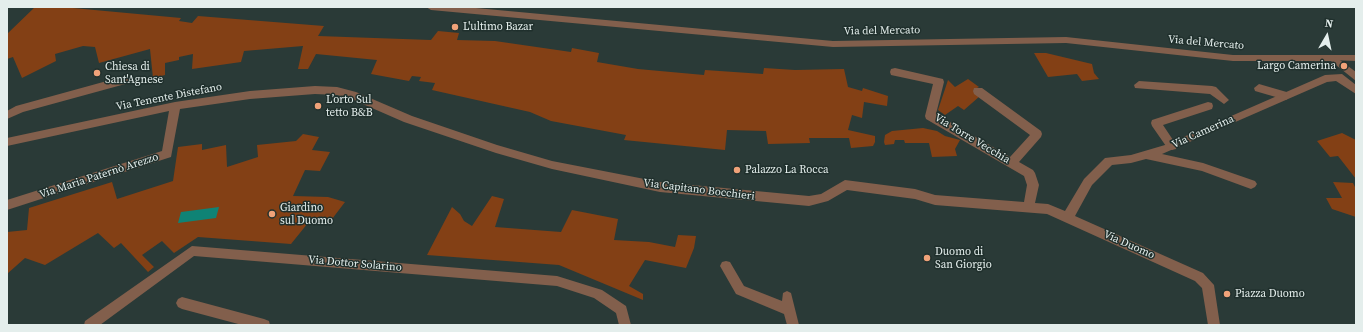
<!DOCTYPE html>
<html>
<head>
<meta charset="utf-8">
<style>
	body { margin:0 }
	#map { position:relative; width:1363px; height:332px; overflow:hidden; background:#2a3a37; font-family:"Source Serif 4",serif }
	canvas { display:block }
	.frame { position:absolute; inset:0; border:8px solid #e4eeec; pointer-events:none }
	.north { position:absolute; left:1307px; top:16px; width:40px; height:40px; -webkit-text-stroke:3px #20302d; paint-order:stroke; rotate:9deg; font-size:11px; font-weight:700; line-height:16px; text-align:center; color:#e4eeec }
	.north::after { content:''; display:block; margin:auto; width:14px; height:18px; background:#e4eeec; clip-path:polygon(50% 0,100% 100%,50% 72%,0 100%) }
</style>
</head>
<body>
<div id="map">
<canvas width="1363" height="332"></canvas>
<div class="frame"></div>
<div class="north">N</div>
</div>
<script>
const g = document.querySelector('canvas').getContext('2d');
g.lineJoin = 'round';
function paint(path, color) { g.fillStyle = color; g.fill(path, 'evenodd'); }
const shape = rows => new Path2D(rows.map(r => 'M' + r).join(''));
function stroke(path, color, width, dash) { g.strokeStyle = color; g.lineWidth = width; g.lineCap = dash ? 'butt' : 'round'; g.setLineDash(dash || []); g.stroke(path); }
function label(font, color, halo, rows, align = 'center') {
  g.font = font + ' "Source Serif 4",serif'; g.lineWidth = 3; g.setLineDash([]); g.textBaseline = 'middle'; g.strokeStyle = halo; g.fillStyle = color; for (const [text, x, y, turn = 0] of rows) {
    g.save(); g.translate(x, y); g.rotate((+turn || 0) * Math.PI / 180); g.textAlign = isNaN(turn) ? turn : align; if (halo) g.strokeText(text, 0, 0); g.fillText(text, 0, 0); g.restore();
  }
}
const green = shape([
	[35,7,62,7,181,18,179,21,192,23,198,16,324,26,318,36,431,40,438,31,459,33,457,40,495,41,571,52,572,48,599,53,597,62,638,69,704,75,705,70,763,74,764,68,795,70,844,69,848,87,862,91,863,88,888,96,887,106,864,102,862,118,852,115,848,130,875,136,875,142,873,146,851,148,849,138,809,138,810,143,768,144,766,131,727,130,725,150,624,140,626,135,551,121,530,112,432,90,435,83,419,81,421,77,412,76,409,81,371,74,377,60,316,54,308,69,298,69,303,46,244,51,241,62,192,69,193,54,179,57,179,60,165,63,165,75,153,78,150,49,99,63,95,47,83,46,55,54,56,61,22,78,13,57,7,59,7,34],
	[1034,53,1046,53,1092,64,1094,73,1099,79,1082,81,1077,74,1048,77],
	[968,79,979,87,973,90,980,96,964,110,958,106,945,115,938,110,948,80,955,87],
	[923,128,937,131,945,136,960,140,955,149,957,156,932,157,929,143,905,143,904,140,895,140,894,144,885,145,884,142,885,135,892,131],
	[1342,133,1356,140,1356,179,1338,156,1330,157,1317,141],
	[303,134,319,137,312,150,330,152,320,171,305,170,293,196,328,197,345,202,329,223,312,218,291,244,198,237,174,253,162,241,142,255,154,267,148,272,121,243,114,248,98,233,45,265,25,258,7,274,7,232,27,230,29,208,112,182,117,199,173,181,178,147,202,144,202,150,226,145,227,167,258,157,257,145,296,141],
	[1333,182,1353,183,1356,189,1356,217,1332,209,1326,198,1342,198],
	[492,196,504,199,495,227,561,232,572,210,618,219,614,240,649,242,675,247,678,235,696,236,694,248,686,268,645,260,629,286,643,294,643,300,559,265,427,255,452,207,460,214,464,221,472,226]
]);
const water = shape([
	[219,207,216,218,178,223,181,212]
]);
const service = shape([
	[1259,84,1290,93,1291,96,1286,100,1255,91,1254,88,1259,84]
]);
const pedestrian = shape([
	[1139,81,1212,86,1216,87,1229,100,1224,104,1210,94,1135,88,1134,85,1139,81],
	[1208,102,1212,103,1213,106,1212,109,1163,125,1177,146,1176,149,1172,150,1168,149,1152,126,1151,123,1152,120,1208,102],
	[726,261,730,262,744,286,782,301,783,293,787,291,791,293,799,325,787,325,784,314,736,294,720,266,722,262,726,261]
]);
const minor = shape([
	[1333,55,1356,55,1356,61,1330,60,1328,58,1330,56,1333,55],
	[895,68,943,79,944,82,936,114,1010,157,1030,135,974,94,973,91,974,88,982,88,1041,131,1042,134,1041,137,1019,162,1033,170,1035,173,1039,185,1035,203,1048,204,1065,211,1084,179,1105,158,1131,155,1165,145,1325,75,1342,74,1356,85,1356,94,1336,81,1327,82,1162,154,1203,163,1255,181,1257,184,1255,187,1251,189,1202,171,1146,159,1131,163,1112,165,1092,185,1075,216,1203,273,1214,285,1220,325,1208,325,1202,288,1195,281,1047,214,935,205,915,199,847,190,828,201,809,206,660,192,552,169,496,153,404,122,349,98,337,95,315,94,250,99,180,109,171,157,7,210,7,200,162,151,169,111,7,146,7,138,175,102,250,91,315,86,337,87,356,92,412,116,497,145,552,161,660,182,809,196,821,194,845,180,915,189,935,195,1024,202,1027,185,1024,176,926,119,925,116,933,84,891,75,890,72,891,69,895,68],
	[125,76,130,80,129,83,23,112,7,119,7,111,16,106,125,76],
	[192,246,557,276,602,290,626,306,631,325,619,325,616,313,594,298,557,286,194,256,100,325,84,325,85,321,192,246],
	[182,297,264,319,269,321,270,325,242,325,182,309,178,307,176,303,178,299,182,297]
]);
const tertiary = shape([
	[426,7,465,7,833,41,1066,37,1233,55,1333,55,1356,72,1356,81,1331,61,1233,61,1066,43,833,47,431,10,426,7]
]);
const markers = [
	[455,27,4,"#f0a279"],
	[1344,66,4,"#f0a279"],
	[97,73,4,"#f0a279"],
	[318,106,4,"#f0a279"],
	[737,170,4,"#f0a279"],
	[272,214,4,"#f0a279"],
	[927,258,4,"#f0a279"],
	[1227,294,4,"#f0a279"]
];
const poiNames = [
	["L'ultimo Bazar",463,27],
	["Largo Camerina",1336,66,"right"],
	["Chiesa di",105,67],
	["Sant'Agnese",105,80],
	["L’orto Sul",326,100],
	["tetto B&B",326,113],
	["Palazzo La Rocca",745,170],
	["Giardino",280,208],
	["sul Duomo",280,221],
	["Duomo di",935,252],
	["San Giorgio",935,265],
	["Piazza Duomo",1235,294]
];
const streetNames = [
	["Via del Mercato",882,31,-1],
	["Via del Mercato",1206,43,5],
	["Via Tenente Distefano",169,97,-11],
	["Via Camerina",1203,132,-24],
	["Via Torre Vecchia",972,139,31],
	["Via Maria Paternò Arezzo",99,176,-18],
	["Via Capitano Bocchieri",699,190,7],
	["Via Duomo",1129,245,24],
	["Via Dottor Solarino",355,264,5]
];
paint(green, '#834015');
paint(water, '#0f8375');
paint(service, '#825f4c');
paint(pedestrian, '#825f4c');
paint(minor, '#825f4c');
paint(tertiary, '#825f4c');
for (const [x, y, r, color] of markers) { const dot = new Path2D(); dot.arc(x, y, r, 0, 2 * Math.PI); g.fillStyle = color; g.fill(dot); stroke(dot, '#20302d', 1.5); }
label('11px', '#e4eeec', '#20302d', poiNames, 'left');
label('11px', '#e4eeec', '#20302d', streetNames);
</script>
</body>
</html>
